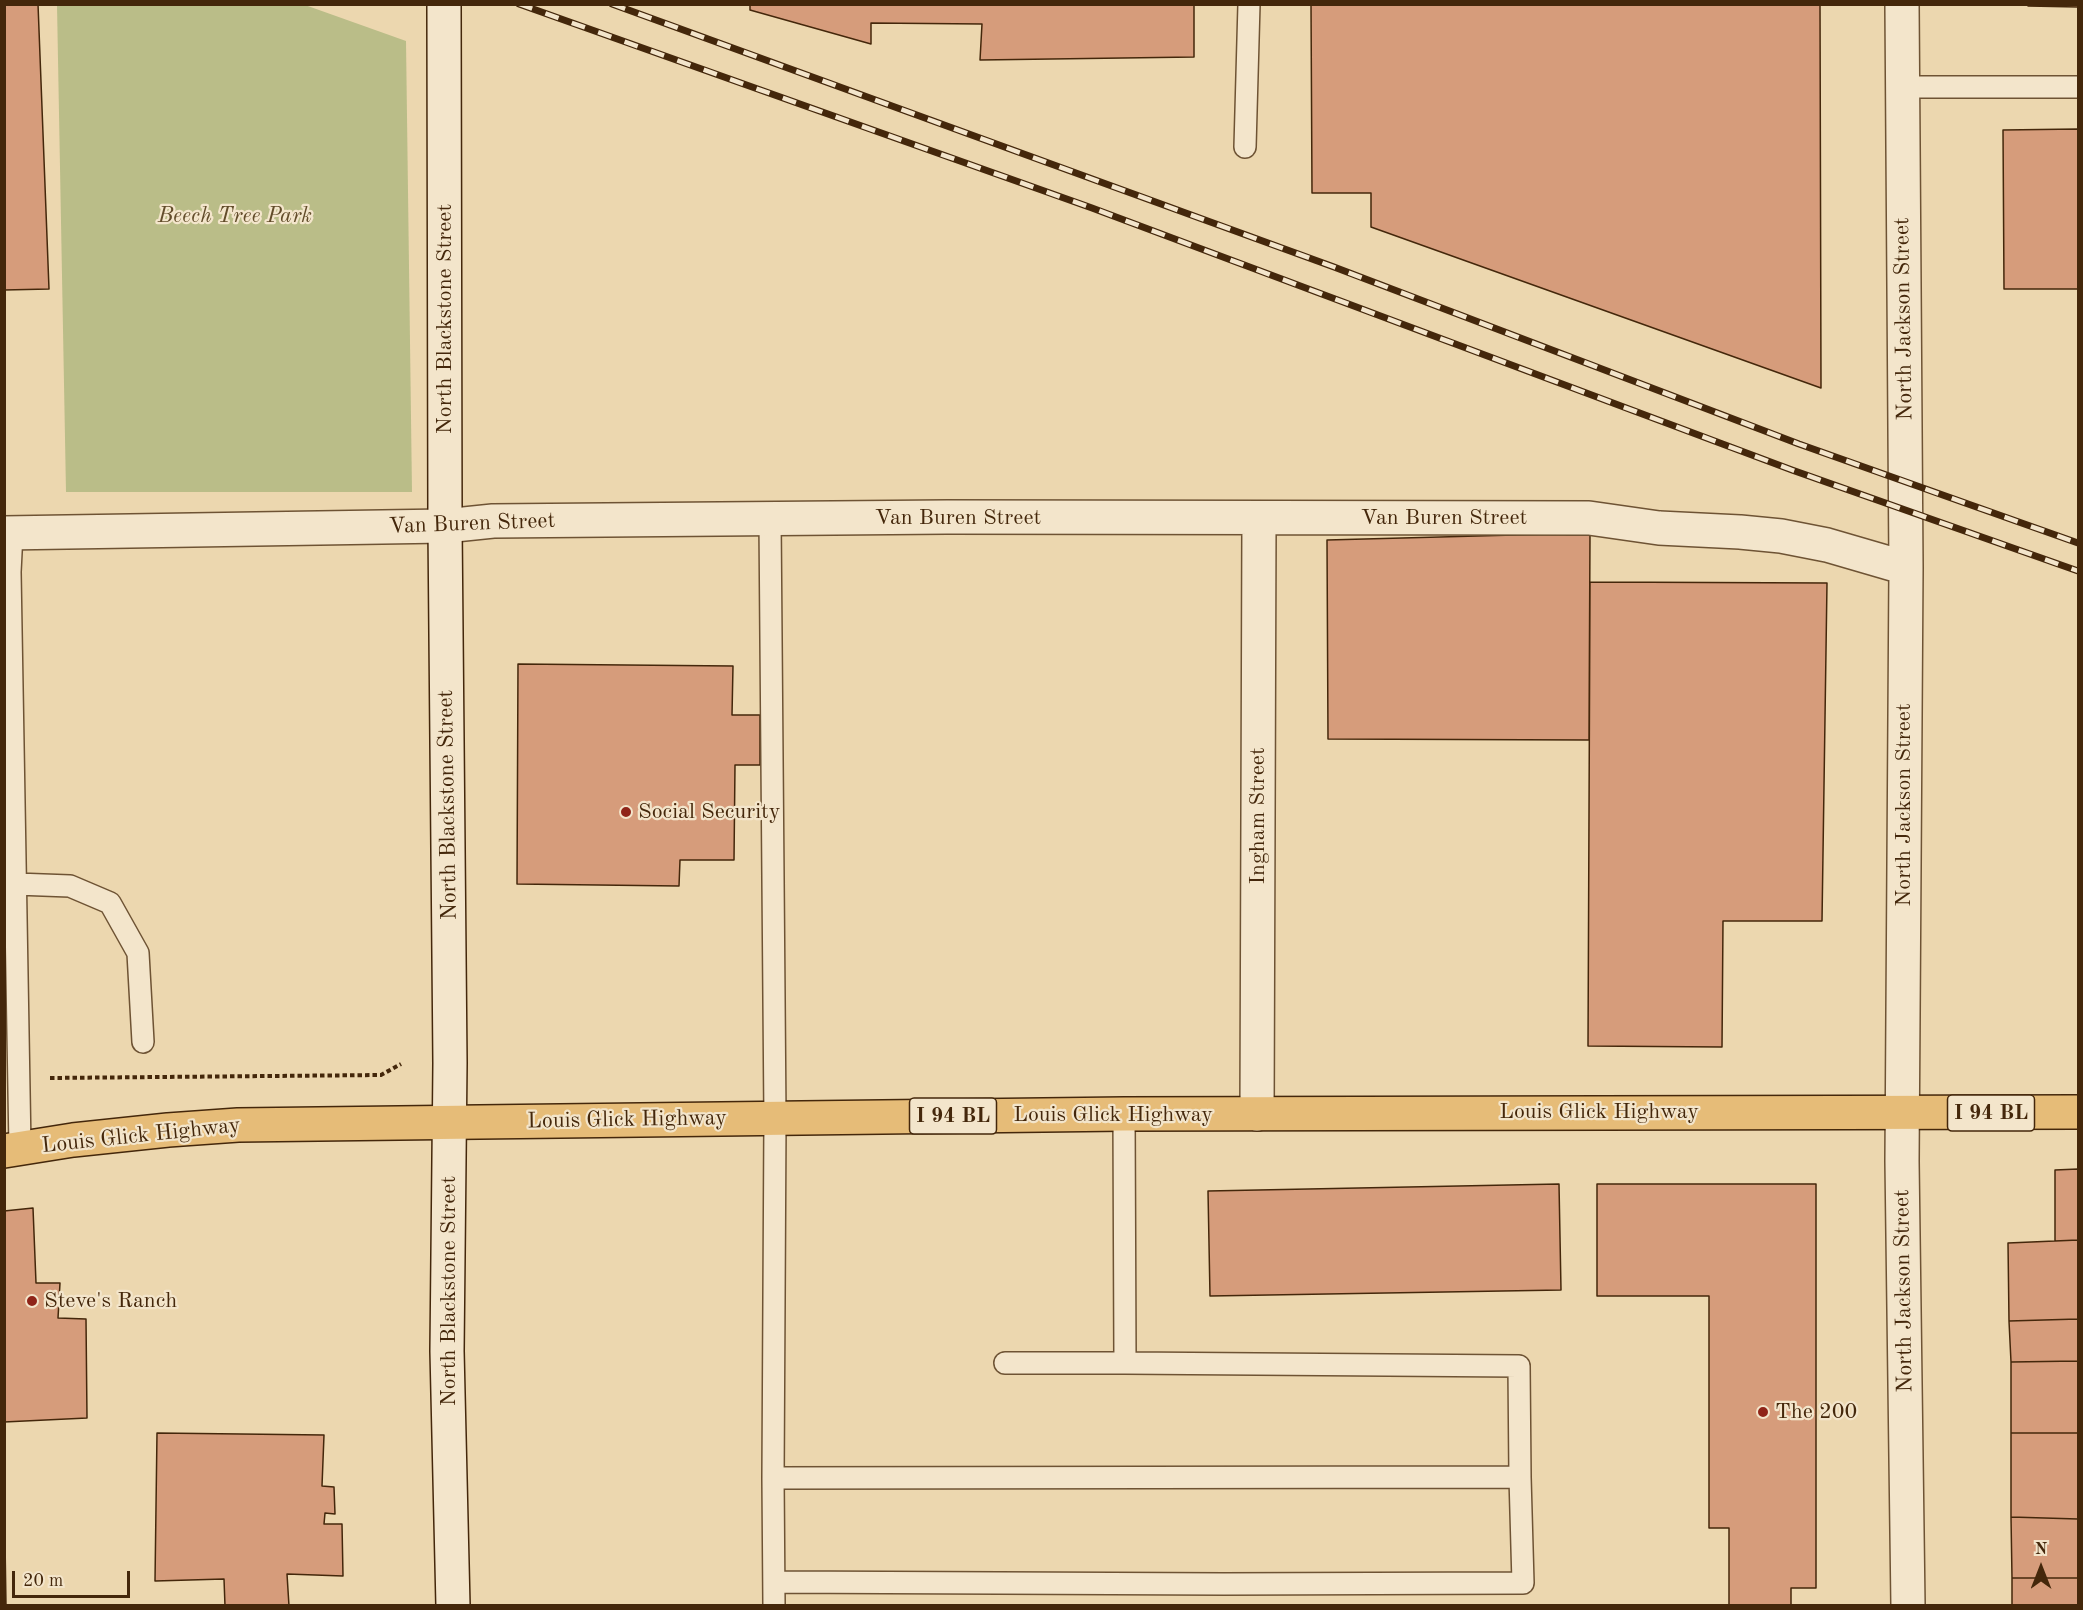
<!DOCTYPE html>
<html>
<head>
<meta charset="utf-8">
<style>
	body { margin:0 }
	#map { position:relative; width:2083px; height:1610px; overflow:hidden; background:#ecd7af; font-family:"Old Standard TT",serif }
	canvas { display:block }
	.frame { position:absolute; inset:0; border:6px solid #44270b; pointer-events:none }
	.north { position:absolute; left:2011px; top:1538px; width:60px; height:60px; -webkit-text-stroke:4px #f3e5cb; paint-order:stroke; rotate:0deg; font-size:16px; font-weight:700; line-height:24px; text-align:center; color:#44270b }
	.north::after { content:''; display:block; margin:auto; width:21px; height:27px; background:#44270b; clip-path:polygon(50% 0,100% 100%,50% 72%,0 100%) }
	.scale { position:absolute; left:12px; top:1571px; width:118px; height:27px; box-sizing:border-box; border:3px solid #44270b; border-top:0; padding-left:8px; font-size:18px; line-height:21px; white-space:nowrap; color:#44270b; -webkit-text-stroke:4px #f3e5cb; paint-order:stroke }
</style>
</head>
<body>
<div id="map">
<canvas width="2083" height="1610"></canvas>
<div class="frame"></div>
<div class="north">N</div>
<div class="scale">20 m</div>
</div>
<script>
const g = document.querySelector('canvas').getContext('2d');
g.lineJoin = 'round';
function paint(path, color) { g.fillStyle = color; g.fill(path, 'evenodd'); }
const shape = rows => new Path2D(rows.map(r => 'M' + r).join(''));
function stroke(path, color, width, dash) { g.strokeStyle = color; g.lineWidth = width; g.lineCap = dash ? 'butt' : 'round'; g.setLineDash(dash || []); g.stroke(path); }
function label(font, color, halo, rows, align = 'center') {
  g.font = font + ' "Old Standard TT",serif'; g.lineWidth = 4.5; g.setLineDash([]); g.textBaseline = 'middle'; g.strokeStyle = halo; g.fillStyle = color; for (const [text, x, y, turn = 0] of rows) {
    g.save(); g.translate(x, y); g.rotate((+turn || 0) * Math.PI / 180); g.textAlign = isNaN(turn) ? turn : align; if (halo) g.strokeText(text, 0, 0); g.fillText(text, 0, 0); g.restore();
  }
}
const green = shape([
	[57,5,305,5,406,41,412,492,66,492]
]);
const building = shape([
	[4,4,38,4,49,289,4,290,4,4],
	[750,4,1194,4,1194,57,980,60,982,24,871,23,871,44,750,10,750,4],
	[1311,4,1820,4,1821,388,1371,227,1371,193,1312,193,1311,4],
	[2028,4,2078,4,2078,7,2028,6,2028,4],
	[2078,129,2078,289,2004,289,2003,130,2078,129],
	[1590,533,1589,740,1328,739,1327,540,1590,533],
	[1590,582,1827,583,1822,921,1723,921,1722,1047,1588,1046,1590,582],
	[518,664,733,666,732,715,760,715,760,765,735,765,734,860,680,860,679,886,517,884,518,664],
	[2078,1169,2078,1240,2055,1241,2055,1170,2078,1169],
	[1559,1184,1561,1290,1210,1296,1208,1191,1559,1184],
	[1597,1184,1816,1184,1816,1588,1791,1588,1791,1606,1729,1606,1729,1528,1709,1528,1709,1296,1597,1296,1597,1184],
	[33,1208,36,1283,60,1283,58,1318,86,1319,87,1418,4,1422,4,1211,33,1208],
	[2078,1240,2078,1319,2009,1321,2008,1243,2078,1240],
	[2078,1319,2078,1361,2011,1362,2009,1321,2078,1319],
	[2078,1361,2078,1433,2011,1433,2011,1362,2078,1361],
	[157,1433,324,1435,322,1486,334,1487,335,1514,325,1513,324,1524,342,1524,343,1576,287,1574,289,1606,225,1606,224,1579,155,1581,157,1433],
	[2011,1433,2078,1433,2078,1519,2011,1517,2011,1433],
	[4,1476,6,1606,4,1606,4,1476],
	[2011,1517,2078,1519,2078,1578,2012,1578,2011,1517],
	[2012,1578,2078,1578,2078,1606,2012,1606,2012,1578]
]);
const path = shape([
	[50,1078,381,1075,401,1064]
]);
const service = shape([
	[1902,87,2078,87],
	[1245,147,1249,4],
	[770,519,775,1119,773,1478],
	[12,533,10,572,20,1148],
	[16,884,70,886,110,903,138,953,143,1042],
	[1005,1363,1125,1363],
	[774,1582,1224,1584,1523,1583,1520,1477],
	[774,1606,773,1478,1520,1477,1519,1366,1125,1363,1124,1114]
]);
const minor = shape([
	[1902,4,1906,568,1902,1161,1908,1606],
	[4,533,445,526,493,521,947,517,1589,518,1659,528,1740,532,1781,536,1827,545,1906,568],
	[1257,1114,1259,519]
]);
const secondary = shape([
	[444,4,445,526,450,1063,447,1351,453,1606]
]);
const primary = shape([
	[4,1151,73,1140,168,1130,238,1125,1124,1114,2078,1112]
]);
const rail = shape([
	[519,4,1092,208,1792,470,2078,571],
	[612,4,1334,267,1799,444,2078,543]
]);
const markers = [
	[626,812,6,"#8f2418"],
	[32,1301,6,"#8f2418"],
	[1763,1412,6,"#8f2418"]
];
const shields = [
	[1991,1113,87],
	[953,1116,87]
];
const shieldNames = [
	["I 94 BL",1991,1113],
	["I 94 BL",953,1116]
];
const parkNames = [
	["Beech Tree Park",235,216]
];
const streetNames = [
	["North Blackstone Street",445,319,-90],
	["North Jackson Street",1904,319,-91],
	["Van Buren Street",958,518],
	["Van Buren Street",1444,518],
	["Van Buren Street",472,524,-2],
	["North Blackstone Street",448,805,-91],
	["North Jackson Street",1904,805,-90],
	["Ingham Street",1258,816,-90],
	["Louis Glick Highway",1599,1112],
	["Louis Glick Highway",1113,1115],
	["Louis Glick Highway",627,1120,-1],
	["Louis Glick Highway",141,1136,-6],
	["North Blackstone Street",449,1291,-90],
	["North Jackson Street",1904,1291,-91]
];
const poiNames = [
	["Social Security",638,812],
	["Steve's Ranch",44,1301],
	["The 200",1775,1412]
];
paint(green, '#babd88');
paint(building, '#d69c7b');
stroke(building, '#44270b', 1.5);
stroke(service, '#6e5334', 24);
stroke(minor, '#6e5334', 36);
stroke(secondary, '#44270b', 36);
stroke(primary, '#44270b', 36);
stroke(path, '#44270b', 4, [4.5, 3]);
stroke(service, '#f3e5cb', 21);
stroke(minor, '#f3e5cb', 33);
stroke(secondary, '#f3e5cb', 33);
stroke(primary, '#e6bc78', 33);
stroke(rail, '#44270b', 7);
stroke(rail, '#f3e5cb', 4.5, [14]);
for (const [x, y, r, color] of markers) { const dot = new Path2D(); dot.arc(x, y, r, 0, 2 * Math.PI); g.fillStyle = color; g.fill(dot); stroke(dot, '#f3e5cb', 2); }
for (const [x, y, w] of shields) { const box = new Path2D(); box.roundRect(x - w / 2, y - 18, w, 36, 4.5); g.fillStyle = '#f3e5cb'; g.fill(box); stroke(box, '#44270b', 1.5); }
label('bold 21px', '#44270b', null, shieldNames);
label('italic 22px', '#624c2a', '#f3e5cb', parkNames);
label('22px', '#44270b', '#f3e5cb', streetNames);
label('22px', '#44270b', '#f3e5cb', poiNames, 'left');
</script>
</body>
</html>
